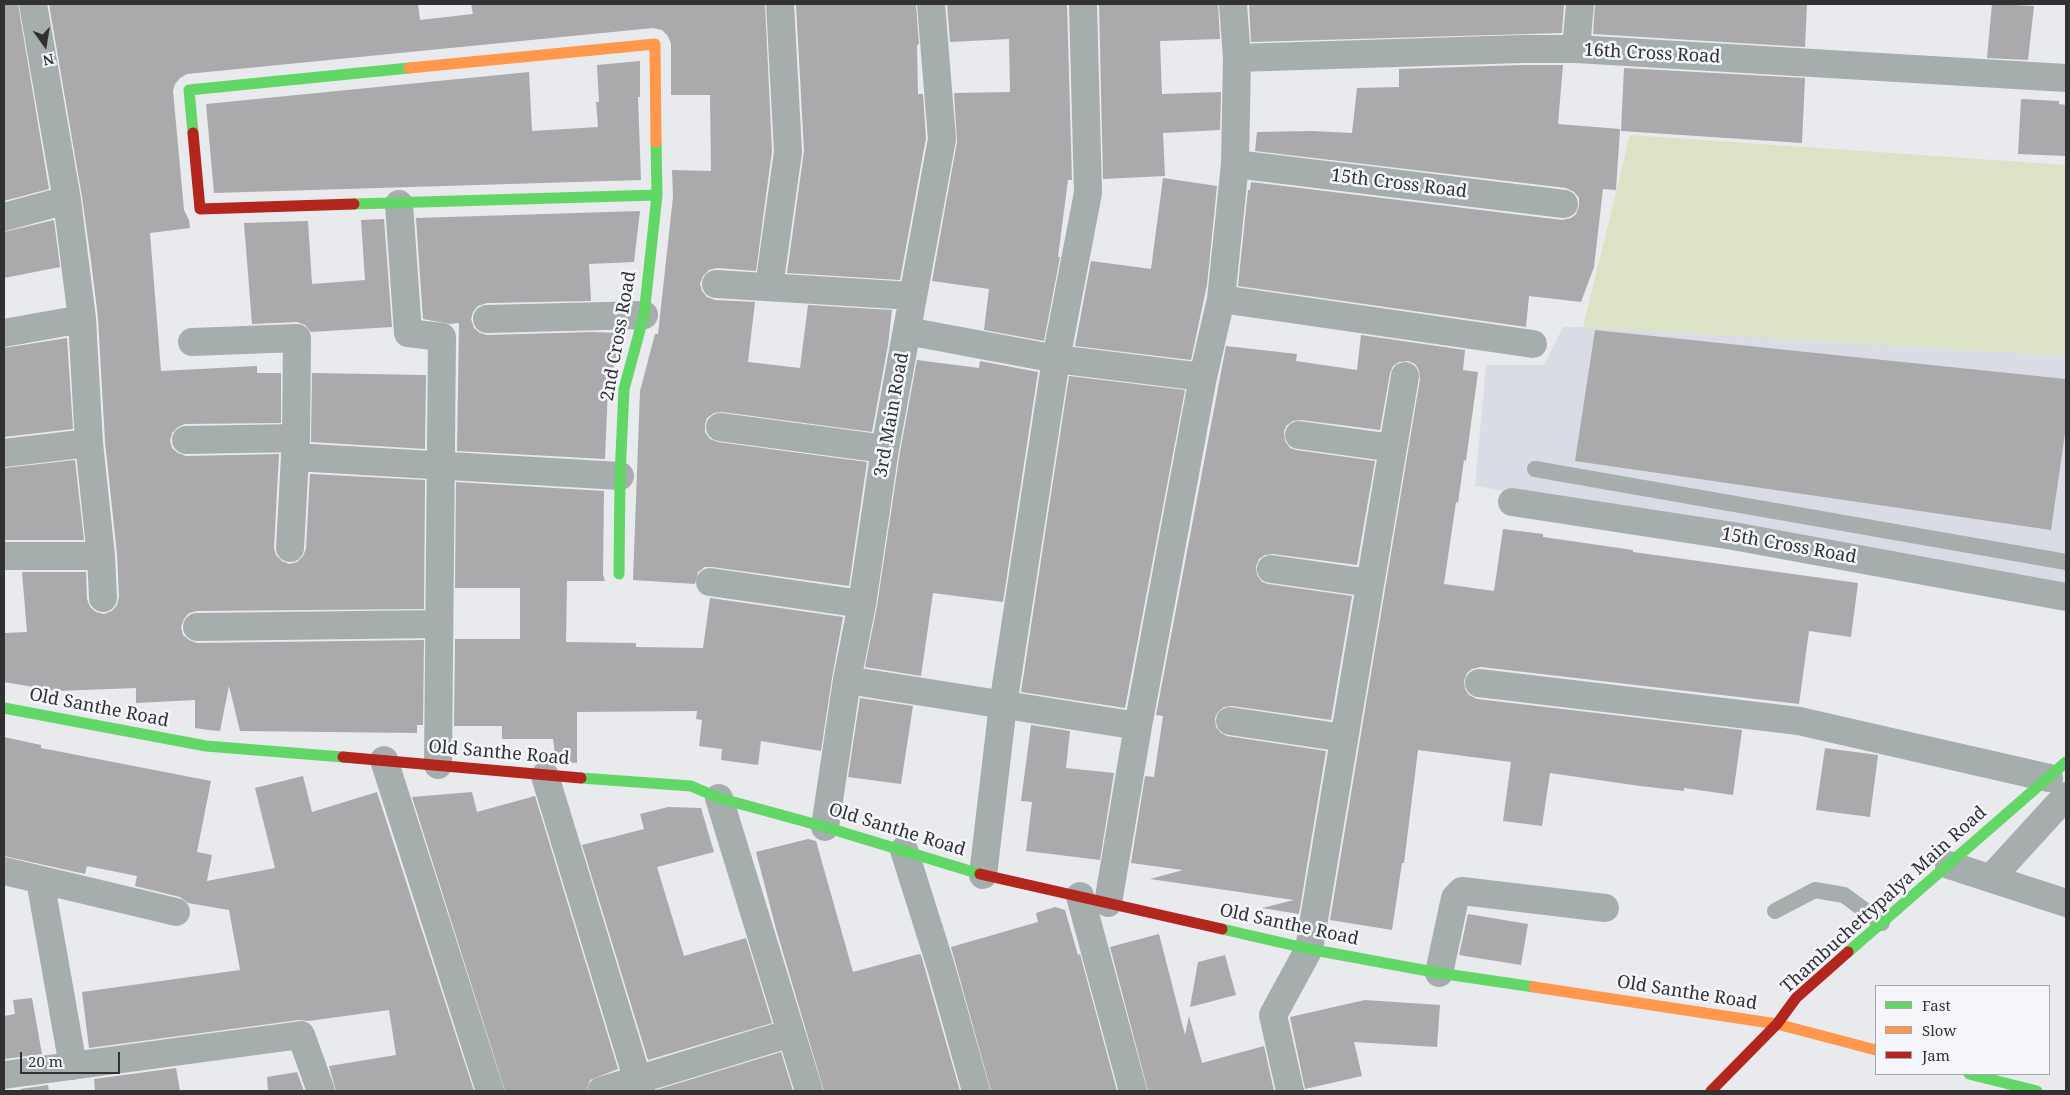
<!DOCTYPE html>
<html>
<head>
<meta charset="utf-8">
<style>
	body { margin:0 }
	#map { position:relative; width:2070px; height:1095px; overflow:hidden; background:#e9eaed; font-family:"Noto Serif",serif }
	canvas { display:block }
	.frame { position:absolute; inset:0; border:5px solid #313134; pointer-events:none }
	.legend { position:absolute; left:1875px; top:985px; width:175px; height:90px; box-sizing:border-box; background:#f4f6fc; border:1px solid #a6a7ac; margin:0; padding:6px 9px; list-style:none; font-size:15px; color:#313134 }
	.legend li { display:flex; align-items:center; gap:10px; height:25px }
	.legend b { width:25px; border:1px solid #a6a7ac }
	.north { position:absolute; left:20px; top:20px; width:50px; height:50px; -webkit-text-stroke:4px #f4f6fc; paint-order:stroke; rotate:167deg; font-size:14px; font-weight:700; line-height:20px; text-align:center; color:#313134 }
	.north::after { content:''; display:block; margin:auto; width:18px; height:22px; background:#313134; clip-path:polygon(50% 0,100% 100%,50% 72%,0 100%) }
	.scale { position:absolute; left:20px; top:1052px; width:100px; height:22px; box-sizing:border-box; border:2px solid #313134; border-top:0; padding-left:6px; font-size:15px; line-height:18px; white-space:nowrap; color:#313134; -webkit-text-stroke:4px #f4f6fc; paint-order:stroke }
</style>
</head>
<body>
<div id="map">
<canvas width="2070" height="1095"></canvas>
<div class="frame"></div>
<ul class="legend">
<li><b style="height:6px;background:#63d668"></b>Fast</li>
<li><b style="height:6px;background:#ff974d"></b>Slow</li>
<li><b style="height:6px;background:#b3261e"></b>Jam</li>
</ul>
<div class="north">N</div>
<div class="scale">20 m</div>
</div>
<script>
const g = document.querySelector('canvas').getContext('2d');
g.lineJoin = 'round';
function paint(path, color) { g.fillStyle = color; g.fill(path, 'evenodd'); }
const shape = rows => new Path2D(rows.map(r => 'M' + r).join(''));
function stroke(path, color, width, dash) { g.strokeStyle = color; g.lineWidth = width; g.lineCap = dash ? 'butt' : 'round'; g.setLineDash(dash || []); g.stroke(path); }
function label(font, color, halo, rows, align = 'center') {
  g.font = font + ' "Noto Serif",serif'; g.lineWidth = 5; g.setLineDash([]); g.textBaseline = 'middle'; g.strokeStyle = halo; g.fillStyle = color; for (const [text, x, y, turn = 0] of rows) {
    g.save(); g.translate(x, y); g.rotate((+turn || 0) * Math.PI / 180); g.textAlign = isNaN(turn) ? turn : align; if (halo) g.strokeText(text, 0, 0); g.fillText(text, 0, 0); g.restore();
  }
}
const built = shape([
	[1563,327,1583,327,2066,356,2066,584,1475,486,1486,365,1544,365]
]);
const green = shape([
	[1630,135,2066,165,2066,356,1583,327]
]);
const building = shape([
	[4,4,18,4,49,189,4,201],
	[49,4,418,4,420,20,473,14,471,4,765,4,772,151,756,271,717,268,709,270,703,276,700,284,702,291,707,297,715,300,755,302,748,362,800,368,808,305,892,310,888,345,872,432,722,412,714,413,707,418,705,424,705,432,710,439,718,442,867,462,849,586,712,567,705,567,698,572,695,584,633,580,640,391,655,334,658,334,673,197,672,170,711,171,710,95,671,95,671,44,668,36,662,30,653,28,187,74,180,78,175,84,173,91,184,210,189,220,190,228,150,233,161,371,257,366,257,373,281,373,281,423,185,424,178,427,172,433,170,441,172,448,178,453,186,456,279,454,274,548,276,555,282,561,289,564,297,562,303,556,306,549,310,474,425,480,424,609,197,611,189,613,184,619,181,627,183,635,189,640,197,643,424,640,423,725,417,725,417,733,240,731,229,686,220,731,208,730,195,728,195,700,136,703,136,688,57,691,4,682,4,633,27,632,22,572,86,572,87,599,90,607,96,612,104,614,112,611,117,605,119,597,117,554,105,442,98,318,91,261,82,197],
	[796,4,916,4,919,44,917,45,918,94,923,94,926,138,900,280,787,273,804,151],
	[947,4,1067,4,1072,180,1068,180,1058,257,1060,257,1044,341,984,330,989,289,932,281,957,142,954,93,1010,92,1009,39,950,42],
	[1099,4,1218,4,1220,39,1160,41,1162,94,1221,92,1220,130,1163,133,1165,176,1103,179],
	[1249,4,1564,4,1562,33,1251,42],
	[1595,4,1807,4,1805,47,1593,34],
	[1992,4,2034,6,2028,60,1987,58],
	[640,61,640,97,638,97,641,180,214,193,206,104,529,72,532,131,598,127,596,102,599,102,597,65],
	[1522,65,1563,65,1558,124,1620,129,1616,190,1603,189,1594,267,1581,302,1529,296,1526,327,1238,286,1248,190,1250,190,1251,182,1562,220,1571,218,1576,214,1579,206,1579,198,1574,192,1566,188,1255,151,1257,132,1313,131,1352,133,1357,88,1399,87,1399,69],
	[1624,68,1805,78,1802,143,1621,131],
	[2021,99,2059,101,2059,104,2066,105,2066,156,2018,154],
	[1163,178,1217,186,1207,285,1191,360,1075,346,1091,261,1151,269],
	[640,211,634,262,589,264,591,301,487,303,478,306,473,312,471,319,474,328,480,333,487,335,592,332,623,333,608,388,605,459,457,451,459,323,450,324,423,319,416,218],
	[384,219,392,327,311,332,305,325,297,322,252,324,244,223,308,221,312,284,365,280,361,220],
	[54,220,60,267,4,278,4,232],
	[1595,330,2066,379,2066,427,2051,530,1575,461],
	[1361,335,1465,350,1463,370,1478,372,1466,461,1464,460,1458,503,1456,502,1444,584,1494,591,1503,529,1543,534,1543,537,1633,550,1633,552,1858,583,1851,637,1809,631,1799,704,1481,667,1472,669,1467,673,1464,681,1465,689,1469,695,1477,699,1742,730,1733,795,1684,788,1684,791,1640,786,1550,773,1542,826,1503,821,1511,762,1418,750,1404,863,1402,863,1392,930,1330,920,1420,379,1419,370,1415,364,1408,361,1399,362,1393,366,1390,373,1380,430,1301,420,1293,421,1286,426,1284,432,1285,441,1290,448,1296,450,1375,461,1357,565,1273,554,1265,555,1259,559,1256,566,1257,575,1262,582,1268,584,1352,596,1331,720,1232,706,1224,707,1218,712,1215,718,1216,727,1221,733,1227,736,1326,751,1299,914,1262,908,1294,900,1150,879,1183,870,1131,863,1145,776,1154,777,1163,716,1156,715,1226,346,1297,354,1296,361,1357,370],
	[67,338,73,429,4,437,4,348],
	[917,360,979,368,980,361,1038,372,1003,602,933,593,921,676,865,667,877,606,900,452],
	[312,373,426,375,425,449,311,442],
	[1069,376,1185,390,1125,708,1021,692],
	[75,460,84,540,4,540,4,468],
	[456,482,604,491,603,574,605,581,567,581,566,642,636,643,636,647,703,648,710,598,843,617,832,678,821,751,761,741,758,765,721,760,722,749,699,746,702,720,696,719,697,711,577,712,577,763,556,761,553,739,502,739,502,726,454,726,455,639,520,639,520,588,455,588],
	[860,698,913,706,901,784,848,777],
	[1031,725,1070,731,1066,768,1114,773,1100,860,1026,851,1032,802,1021,801],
	[4,737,41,745,41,748,211,781,197,852,212,855,207,881,275,868,255,788,303,776,312,812,377,792,474,1091,336,1091,329,1066,396,1055,389,1010,308,1021,299,1020,89,1048,82,992,240,970,229,910,188,903,180,897,135,886,137,876,87,866,85,874,4,856],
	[1825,748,1878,755,1870,817,1816,810],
	[472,792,477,812,535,796,618,1069,590,1080,586,1091,505,1091,412,797],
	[668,807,701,808,714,852,657,867,684,956,746,938,772,1023,648,1060,582,845,644,829,640,814],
	[808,839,816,841,853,972,919,954,921,955,960,1091,824,1091,776,929,756,852],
	[1055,907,1065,910,1078,955,1080,954,1117,1091,991,1091,951,947,1038,922,1036,913],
	[1468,914,1528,924,1521,965,1459,955],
	[1159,934,1185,1035,1189,1016,1202,1063,1264,1046,1274,1091,1148,1091,1110,947],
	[1225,955,1236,995,1190,1007,1198,962],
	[32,998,42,1054,4,1059,4,1016,15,1014,13,1000],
	[1365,1000,1440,1005,1437,1047,1354,1042,1362,1076,1305,1089,1290,1017],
	[781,1052,793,1091,656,1091,656,1090],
	[176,1068,180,1091,95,1091,94,1079],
	[297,1072,304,1091,268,1091,267,1077],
	[48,1085,49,1091,21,1091,20,1089]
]);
const lane = shape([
	[1535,469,2066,562],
	[1775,911,1815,890,1844,895,1882,923]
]);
const street = shape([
	[1576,49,1580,4],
	[1237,58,1522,49,1576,49,2066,78],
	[1235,164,1564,204],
	[399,204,408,333,442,337,438,765],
	[4,217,67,200],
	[716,284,913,296],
	[769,287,788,152,780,4],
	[1221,299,1533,344],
	[487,319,644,315],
	[907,331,1056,359,1203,377,1138,726,1108,903],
	[4,333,82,319],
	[192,342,297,338,296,438,290,548],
	[1203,377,1221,299,1235,164,1237,58,1233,4],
	[720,427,885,449],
	[1299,435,1393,448],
	[186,440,296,438],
	[4,453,89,443],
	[295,457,620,476],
	[1512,502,1733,536,2066,597],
	[4,556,101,556,89,443,82,319,67,200,33,4],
	[101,556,103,598],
	[1271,569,1370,583],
	[710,582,862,604],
	[197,627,439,624],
	[847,680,1138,726],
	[1479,683,1799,721,2049,778],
	[1230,721,1344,738],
	[384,760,490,1091],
	[545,776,641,1091],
	[719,798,809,1091],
	[825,827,847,680,862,604,885,449,942,139,931,4],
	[904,850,941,967,976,1091],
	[1949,865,2066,903],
	[4,871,176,912],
	[983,875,1003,705,1056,359,1088,193,1083,4],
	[1991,878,2066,796],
	[40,880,73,1066],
	[1080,896,1133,1091],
	[1439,973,1455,898,1462,891,1605,908],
	[4,1075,301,1035,321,1091],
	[601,1091,791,1033],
	[1290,1091,1273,1015,1309,949,1405,376]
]);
const fast = shape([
	[193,133,189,90,409,68],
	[354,204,657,195],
	[619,574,620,476,624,389,644,315,657,195,656,142],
	[4,708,206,746,343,757],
	[581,778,691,786,719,798,825,827,980,874],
	[1222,929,1309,949,1439,973,1534,987],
	[1848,952,2066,762],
	[1969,1074,2037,1091]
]);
const slow = shape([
	[409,68,655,44,656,142],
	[1534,987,1777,1024,1876,1050]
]);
const jam = shape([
	[193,133,200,209,354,204],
	[343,757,581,778],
	[980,874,1222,929],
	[1711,1091,1777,1024,1796,998,1848,952]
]);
const streetNames = [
	["16th Cross Road",1652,54,3],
	["15th Cross Road",1399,184,7],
	["2nd Cross Road",619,336,-80],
	["3rd Main Road",892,415,-80],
	["15th Cross Road",1789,546,10],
	["Old Santhe Road",99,708,11],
	["Old Santhe Road",499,753,5],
	["Old Santhe Road",897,830,17],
	["Thambuchettypalya Main Road",1884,900,-42],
	["Old Santhe Road",1289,925,12],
	["Old Santhe Road",1687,993,9]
];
paint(built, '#dadce5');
paint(green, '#dbe2c5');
paint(building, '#aaaaad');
stroke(lane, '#a5aeac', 16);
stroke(street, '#a5aeac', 28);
stroke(fast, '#63d668', 11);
stroke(slow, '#ff974d', 11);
stroke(jam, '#b3261e', 11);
label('18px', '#313134', '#f4f6fc', streetNames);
</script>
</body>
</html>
